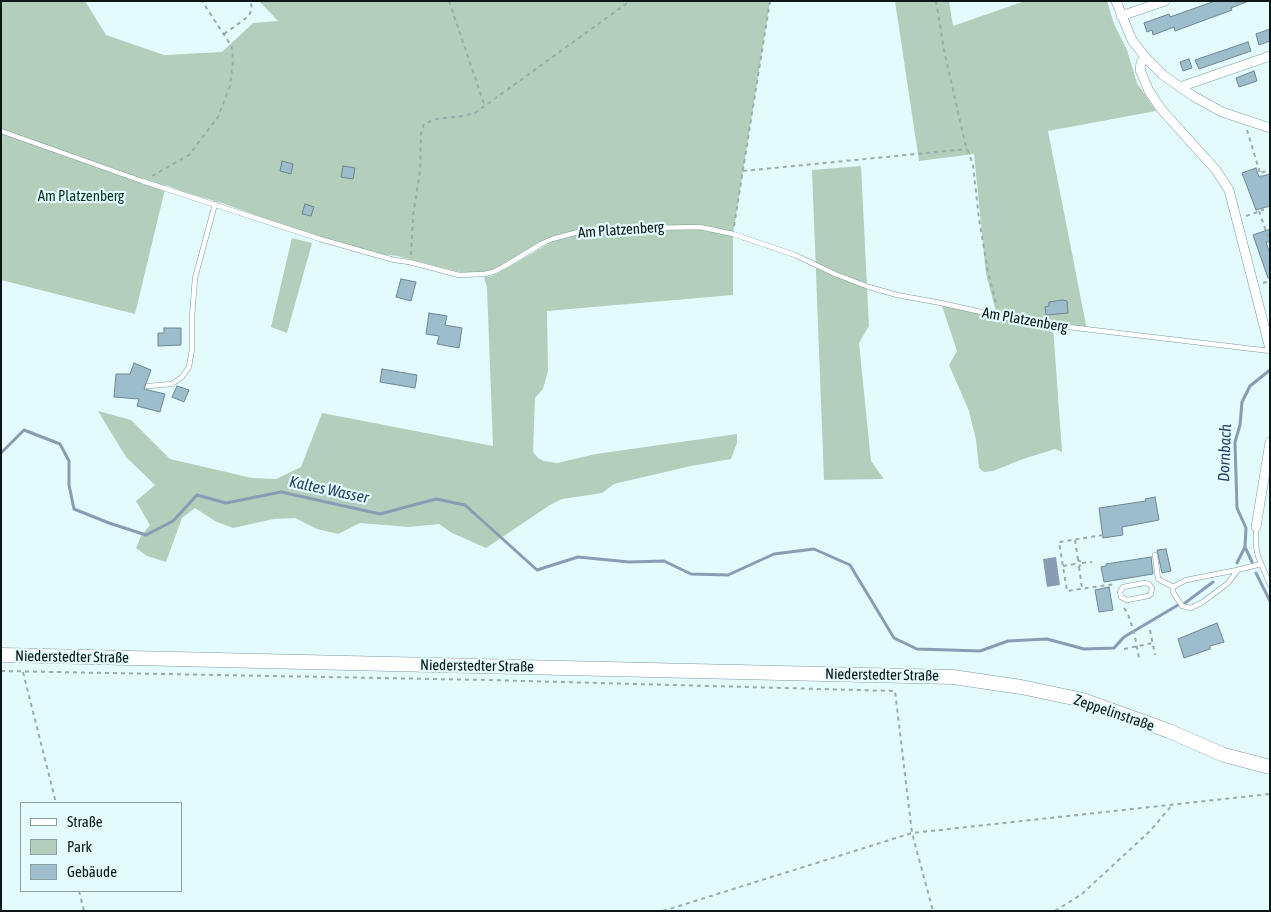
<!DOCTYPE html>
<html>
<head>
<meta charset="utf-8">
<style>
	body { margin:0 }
	#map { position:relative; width:1271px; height:912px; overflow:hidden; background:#e3fbfd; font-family:"Asap Condensed",sans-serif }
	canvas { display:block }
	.frame { position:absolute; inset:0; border:2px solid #0b1617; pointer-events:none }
	.legend { position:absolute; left:20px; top:802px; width:162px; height:90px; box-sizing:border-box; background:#e3fbfd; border:1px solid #8d9fa1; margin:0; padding:6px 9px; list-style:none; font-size:15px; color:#0b1617 }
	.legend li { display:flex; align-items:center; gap:10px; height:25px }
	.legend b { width:25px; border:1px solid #8d9fa1 }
</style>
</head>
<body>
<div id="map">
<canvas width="1271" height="912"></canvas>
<div class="frame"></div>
<ul class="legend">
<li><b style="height:6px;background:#fff"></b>Straße</li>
<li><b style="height:14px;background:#b3cfbc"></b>Park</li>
<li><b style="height:14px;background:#9cbdcc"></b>Gebäude</li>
</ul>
</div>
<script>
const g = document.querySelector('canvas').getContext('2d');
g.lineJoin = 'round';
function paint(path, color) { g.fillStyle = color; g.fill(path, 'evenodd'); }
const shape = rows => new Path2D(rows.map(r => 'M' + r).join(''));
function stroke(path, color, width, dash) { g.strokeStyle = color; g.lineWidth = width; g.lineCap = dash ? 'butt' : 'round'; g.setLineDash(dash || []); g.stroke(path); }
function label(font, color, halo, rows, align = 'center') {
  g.font = font + ' "Asap Condensed",sans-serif'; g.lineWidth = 4.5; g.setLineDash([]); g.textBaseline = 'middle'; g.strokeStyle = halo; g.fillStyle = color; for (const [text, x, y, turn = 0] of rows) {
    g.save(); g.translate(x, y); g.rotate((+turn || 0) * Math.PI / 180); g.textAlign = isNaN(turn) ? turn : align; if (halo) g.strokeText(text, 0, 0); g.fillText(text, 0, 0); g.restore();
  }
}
const green = shape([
	[1,1,85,1,106,35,164,55,222,52,253,23,278,21,259,1,770,1,733,234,733,295,547,311,548,371,543,389,535,398,533,452,538,458,544,461,557,463,596,454,737,434,737,443,731,459,691,466,614,484,602,493,562,499,550,505,486,548,452,533,439,524,409,527,360,523,338,534,317,529,295,518,274,519,233,528,215,521,195,508,182,518,166,562,147,556,136,548,141,536,150,525,136,501,155,485,126,457,98,411,131,420,170,459,252,478,276,479,301,467,322,413,493,446,487,288,484,277,492,276,500,272,548,244,548,240,495,270,480,273,460,272,397,256,381,254,319,238,222,203,187,193,166,185,135,314,1,280],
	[895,1,949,1,953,26,1025,1,1107,1,1114,24,1127,50,1137,83,1156,111,1048,131,1087,330,1053,326,1062,452,1055,449,1023,459,993,471,984,472,979,468,976,440,969,411,949,365,957,351,941,303,997,315,986,274,974,154,919,161],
	[861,166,869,326,859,343,871,461,884,479,824,480,812,170],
	[292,238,312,243,287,333,271,327]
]);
const water = shape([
	[1056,557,1060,585,1047,587,1043,559]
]);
const stream = shape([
	[1,453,24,430,60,444,69,461,69,485,74,509,109,523,146,535,173,521,197,495,226,503,281,492,380,514,436,499,465,505,537,570,578,557,629,562,664,561,691,574,728,575,774,554,814,549,850,565,894,638,917,649,980,651,1008,641,1047,639,1084,649,1114,648,1124,637,1178,605],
	[1245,547,1252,562],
	[1237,563,1245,547,1246,528,1237,508,1235,442,1240,425,1242,402,1250,386,1270,370],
	[1256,573,1270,601],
	[1185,603,1213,582]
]);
const building = shape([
	[1215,1,1246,2,1231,8,1232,10,1175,31,1174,27,1153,35,1152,30,1147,32,1144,23,1169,14,1170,17,1215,1],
	[1270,29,1270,41,1259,45,1256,34,1270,29],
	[1248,42,1251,51,1199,69,1195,60,1248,42],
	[1189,59,1192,68,1183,71,1180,62,1189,59],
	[1254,71,1257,81,1239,87,1236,78,1254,71],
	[282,161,293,164,291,174,280,171,282,161],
	[343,166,355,168,353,179,341,177,343,166],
	[1256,168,1259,177,1270,174,1270,206,1256,210,1242,173,1256,168],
	[305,204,314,207,311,216,302,214,305,204],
	[1270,229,1270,242,1266,242,1270,254,1270,278,1268,278,1253,235,1270,229],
	[401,279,416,282,411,301,396,297,401,279],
	[1062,300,1067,301,1068,313,1046,315,1045,307,1049,306,1049,302,1062,300],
	[429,313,447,316,445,325,462,328,459,348,437,344,439,336,426,334,429,313],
	[164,328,181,328,181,345,158,346,158,333,164,333,164,328],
	[134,363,151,370,144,389,165,394,160,412,137,406,139,399,114,397,116,374,130,374,134,363],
	[382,369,417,375,415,388,380,382,382,369],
	[177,386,189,390,184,402,172,397,177,386],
	[1155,497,1159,520,1122,527,1123,535,1103,538,1099,508,1146,501,1145,499,1155,497],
	[1166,549,1171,571,1162,573,1157,550,1166,549],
	[1151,557,1153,574,1104,582,1101,567,1106,566,1106,564,1151,557],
	[1109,587,1113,610,1099,612,1095,590,1109,587],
	[1217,623,1224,642,1210,646,1210,649,1184,658,1178,639,1217,623]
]);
const path = shape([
	[449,1,485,107],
	[936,1,944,50,965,143,973,165,979,219,988,272,997,307],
	[224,34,249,16,252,8,250,1],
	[1247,130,1260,173],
	[743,171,967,149],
	[152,176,189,155,218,117,230,86,233,61,232,47,202,1],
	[1262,179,1260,173,1270,170],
	[1259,211,1270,243],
	[1246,216,1263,210,1262,208],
	[734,226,770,1],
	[411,255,413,216,420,171,421,134,424,124,436,119,463,116,475,113,630,1],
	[1263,283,1270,281],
	[1103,535,1059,542,1067,591,1115,584],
	[1075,540,1078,560],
	[1082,563,1092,562],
	[1063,566,1075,564,1079,567,1082,562,1077,560,1075,564],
	[1079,567,1082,588],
	[1124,608,1128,614,1134,632,1139,658],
	[1150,630,1155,655],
	[1124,649,1153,643],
	[1,671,488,680,895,691,912,833,933,911],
	[23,672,56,803],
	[79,891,84,911],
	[663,911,912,833,1270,794],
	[1055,911,1082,894,1150,831,1173,804]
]);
const service = shape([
	[1,131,142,181,320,239,394,260,409,262,459,275,484,274,493,272,503,267,541,244,552,239,582,231,602,229,700,227,733,234,795,255,835,274,869,287,897,295,941,303,1026,322,1270,351],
	[148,386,172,384,182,377,189,367,192,349,192,317,195,278,215,204],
	[1256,527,1256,546,1258,556,1270,585],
	[1155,555,1158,579,1173,587,1186,580,1237,570,1261,564],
	[1144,583,1149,584,1152,588,1151,594,1148,596,1127,600,1121,597,1120,592,1123,587,1144,583],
	[1173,587,1173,592,1182,606,1191,608,1203,602,1228,583,1237,571]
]);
const minor = shape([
	[1116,1,1132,40,1145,57,1163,75,1193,96,1222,112,1270,128],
	[1121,16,1165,1],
	[1145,57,1141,63,1140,70,1149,91,1161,109,1216,170,1229,190,1270,349],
	[1180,87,1270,56],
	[1256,527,1270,442]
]);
const secondary = shape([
	[1,655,953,677,1021,687,1083,700,1169,731,1224,755,1270,767]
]);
const parkNames = [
	["Am Platzenberg",81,196]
];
const streetNames = [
	["Am Platzenberg",621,230,-4],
	["Am Platzenberg",1025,320,10],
	["Niederstedter Straße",72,657,1],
	["Niederstedter Straße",477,666,1],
	["Niederstedter Straße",882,675,1],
	["Zeppelinstraße",1114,713,19]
];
const waterNames = [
	["Dornbach",1225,453,-88],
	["Kaltes Wasser",329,490,12]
];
paint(green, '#b3cfbc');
paint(water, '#889db4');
stroke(stream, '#889db4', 3);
paint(building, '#9cbdcc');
stroke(building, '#6e8691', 1);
stroke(service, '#7e9a9d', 5.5);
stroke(minor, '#7e9a9d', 10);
stroke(secondary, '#7e9a9d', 15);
stroke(path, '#98acad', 2, [4, 4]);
stroke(service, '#fff', 4.5);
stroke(minor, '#fff', 9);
stroke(secondary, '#fff', 14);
label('15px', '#00361c', '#e3fbfd', parkNames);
label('15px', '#0b1617', '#e3fbfd', streetNames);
label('italic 16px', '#204163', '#e3fbfd', waterNames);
</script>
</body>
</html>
